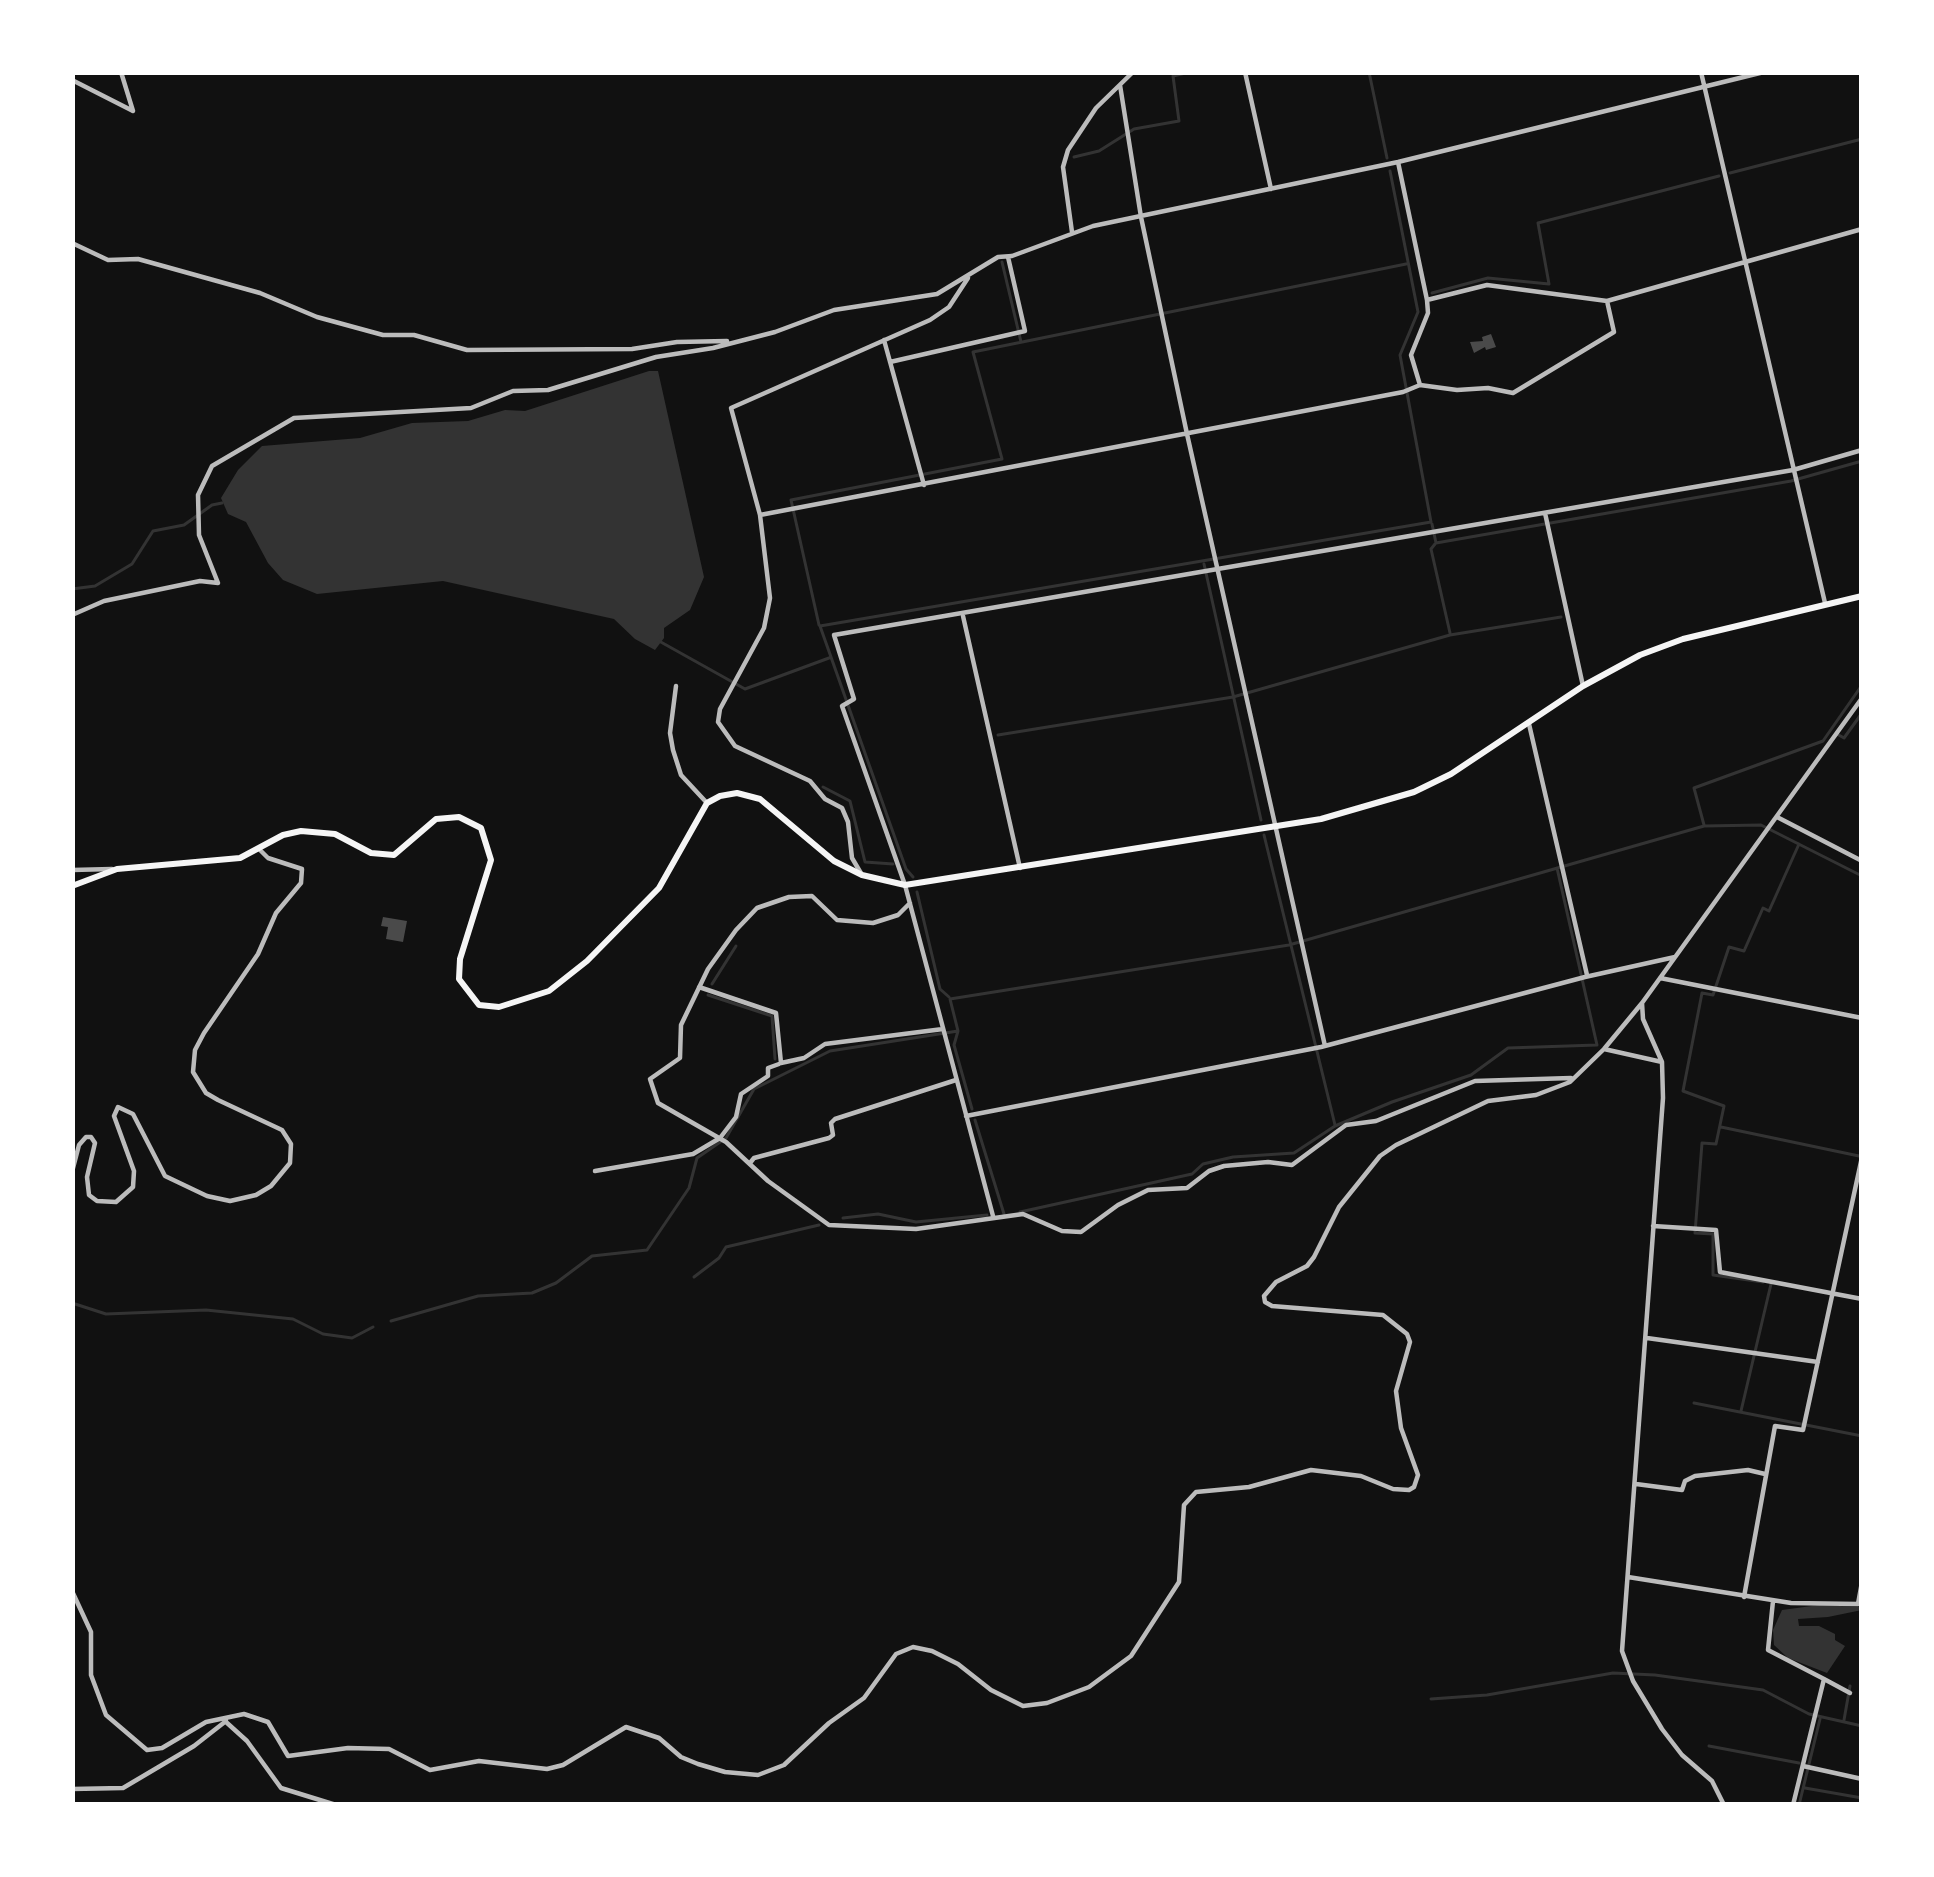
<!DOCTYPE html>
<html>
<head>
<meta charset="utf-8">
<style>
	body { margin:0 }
	#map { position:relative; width:1934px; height:1877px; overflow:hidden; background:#111; font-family:Rubik,sans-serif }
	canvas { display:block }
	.frame { position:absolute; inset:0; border:75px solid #fff; pointer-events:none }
</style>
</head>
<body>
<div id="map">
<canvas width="1934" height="1877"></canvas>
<div class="frame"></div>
</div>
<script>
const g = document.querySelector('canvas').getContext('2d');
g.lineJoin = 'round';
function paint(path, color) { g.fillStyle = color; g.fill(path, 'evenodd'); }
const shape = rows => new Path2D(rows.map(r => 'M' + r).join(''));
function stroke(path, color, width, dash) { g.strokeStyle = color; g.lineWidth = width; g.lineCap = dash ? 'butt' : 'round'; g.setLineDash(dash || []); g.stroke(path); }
const water = shape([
	[649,371,658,371,704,577,690,610,664,628,664,638,655,650,635,639,614,619,443,581,317,594,283,580,268,563,246,522,228,514,221,498,238,470,262,446,360,438,412,423,468,421,505,410,525,411],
	[1819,1605,1862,1607,1862,1610,1828,1617,1798,1619,1799,1626,1819,1626,1835,1634,1835,1640,1845,1646,1827,1673,1788,1658,1774,1645,1773,1630,1782,1610]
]);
const stream = shape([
	[1369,72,1387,158],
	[1074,157,1099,151,1134,129,1179,121,1173,76,1190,72],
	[1730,173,1862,139],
	[1002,262,1021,342],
	[1432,293,1488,278,1549,284,1538,223,1719,176],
	[1432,524,1436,543,1791,481,1862,461],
	[1435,544,1431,549,1450,633],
	[1204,564,1261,820],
	[72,589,95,586,132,564,153,531,184,525,212,505,222,503],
	[819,625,791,500,1002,459,973,352,1406,264],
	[659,641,745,689,829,658],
	[1837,734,1844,738,1862,713],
	[998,735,1233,697,1450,635,1561,617],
	[823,787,850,801,865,862,893,864],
	[1704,825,1694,788,1823,741,1862,685],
	[1264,835,1335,1125],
	[913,877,906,869,820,626,1431,522,1400,355,1418,312,1390,171],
	[917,892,940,989,949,997],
	[712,984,736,946],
	[708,995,772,1016,775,1059],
	[958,1031,954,1045,972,1109],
	[975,1120,1004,1214],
	[1721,1127,1859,1156],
	[1020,1212,1192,1174,1203,1164,1233,1157,1294,1153,1335,1126,1392,1102,1471,1075,1508,1048,1597,1045,1557,868],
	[843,1218,878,1214,916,1222,987,1215],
	[694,1277,719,1258,726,1247,819,1225],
	[1763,1282,1713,1275,1713,1234,1695,1233,1702,1143,1716,1144,1724,1106,1683,1091,1702,993,1713,995,1729,947,1744,951,1763,908,1769,911,1799,844],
	[72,1303,106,1314,206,1310,293,1319,323,1334,352,1338,373,1327],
	[391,1321,478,1296,532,1293,556,1283,592,1256,647,1250,689,1188,697,1158,726,1138,754,1089,830,1051,958,1031,950,999,1289,945,1704,826,1761,825,1862,876],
	[1694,1403,1862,1436],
	[1741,1411,1771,1284],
	[1431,1699,1487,1695,1613,1673,1655,1675,1763,1690,1809,1714,1862,1726],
	[1844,1720,1850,1686],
	[1709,1746,1799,1763],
	[1805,1788,1862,1798],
	[1799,1805,1820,1719]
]);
const building = shape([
	[1491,334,1496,347,1486,350,1485,347,1474,353,1470,342,1483,341,1482,337],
	[383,917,407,921,403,942,386,939,388,927,381,926]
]);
const minor = shape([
	[121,72,133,111],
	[1245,72,1271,189],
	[1701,72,1825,603],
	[72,80,133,111],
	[1120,85,1141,217,1187,434,1325,1046],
	[1398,162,1427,300],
	[1072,232,1063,167,1068,150,1096,108,1133,72],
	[72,243,108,260,138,259,260,293,317,317,383,335,414,335,467,350,632,349,677,342,727,341],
	[884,340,924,485],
	[890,362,1025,331,1008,257],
	[1420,385,1411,355,1428,313,1427,300,1487,285,1607,301],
	[1545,513,1583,686],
	[760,515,1403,392,1420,385,1457,390,1488,388,1513,393,1614,332,1607,301,1862,229],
	[72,615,104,601,200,581,218,583,199,535,198,495,212,466,294,418,471,408,513,391,548,390,656,357,713,348,775,332,834,310,937,294,998,257,1012,256,1093,226,1398,162,1764,72],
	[963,616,1020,868],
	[676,686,670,733,673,750,681,775,707,803],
	[1529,724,1587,975],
	[1777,817,1862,861],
	[72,870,112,869],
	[862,875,852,858,848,822,842,808,825,799,810,781,735,746,718,722,720,709,764,628,770,598,760,515,731,408,930,320,949,307,968,278],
	[910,903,898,915,873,923,837,920,812,896,789,897,757,908,736,930,708,969,681,1025,680,1058,650,1079,658,1103,726,1142,768,1181,829,1225,916,1229,1023,1214,1062,1231,1081,1232,1118,1205,1148,1190,1187,1188,1209,1171,1224,1166,1268,1162,1292,1165,1346,1125,1376,1121,1475,1081,1571,1078],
	[1660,978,1862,1018],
	[699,987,776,1013,781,1063,804,1058,825,1044,943,1029],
	[1604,1049,1662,1062],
	[966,1116,1321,1047,1585,977,1675,957],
	[750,1163,754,1158,829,1138,833,1135,831,1123,835,1119,956,1080],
	[595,1171,693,1154,720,1138,736,1117,741,1094,768,1076,768,1068,779,1064],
	[72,1172,79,1145,86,1137,91,1137,95,1143,87,1177,89,1195,97,1201,116,1202,133,1187,134,1171,114,1116,118,1107,133,1114,165,1176,207,1196,230,1201,256,1195,271,1186,290,1163,291,1144,282,1130,218,1100,206,1093,193,1072,195,1050,204,1033,258,954,276,913,301,883,302,869,268,858,260,850],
	[993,1216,905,885,842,706,854,699,834,635,1793,470,1862,450],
	[1653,1226,1716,1230,1720,1272,1862,1299],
	[1647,1338,1818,1362],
	[1636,1484,1682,1490,1685,1481,1695,1476,1748,1470,1765,1474],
	[1628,1577,1791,1603,1858,1604,1862,1582],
	[72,1591,91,1632,91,1675,106,1715,147,1750,162,1748,206,1722,244,1714,268,1722,288,1756,348,1748,389,1749,430,1770,479,1761,547,1769,563,1765,626,1727,659,1738,681,1757,698,1764,725,1772,758,1775,784,1765,829,1723,864,1698,896,1654,913,1647,932,1651,958,1664,991,1690,1023,1706,1047,1703,1089,1687,1131,1656,1179,1582,1184,1505,1196,1492,1249,1487,1311,1470,1361,1476,1393,1489,1409,1490,1414,1487,1418,1475,1401,1428,1396,1391,1410,1342,1407,1334,1383,1315,1272,1306,1265,1302,1264,1296,1276,1282,1307,1266,1314,1257,1339,1207,1380,1156,1396,1145,1488,1101,1536,1095,1570,1082,1604,1049,1642,1003],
	[1744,1597,1775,1426,1803,1430,1862,1157],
	[1773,1601,1768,1650,1824,1679,1793,1805],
	[1824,1679,1850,1693],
	[226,1722,247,1741,281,1788,336,1805],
	[1803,1766,1862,1779],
	[72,1789,123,1788,194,1746,226,1721],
	[1724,1805,1712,1781,1682,1755,1662,1729,1633,1681,1622,1651,1663,1098,1662,1062,1643,1019,1642,1003,1862,698]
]);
const secondary = shape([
	[72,886,117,869,240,858,283,835,301,831,335,834,371,853,394,855,436,819,459,817,481,828,491,860,460,959,459,979,479,1005,499,1007,549,991,587,961,659,888,707,803,720,796,737,793,760,799,834,861,862,875,905,885,1321,819,1414,792,1451,774,1583,686,1640,655,1683,639,1862,596]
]);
paint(water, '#333');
stroke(stream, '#333', 3);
paint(building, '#4a4a4a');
stroke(minor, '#bcbcbc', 4.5);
stroke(secondary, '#f5f5f5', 6);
</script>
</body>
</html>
